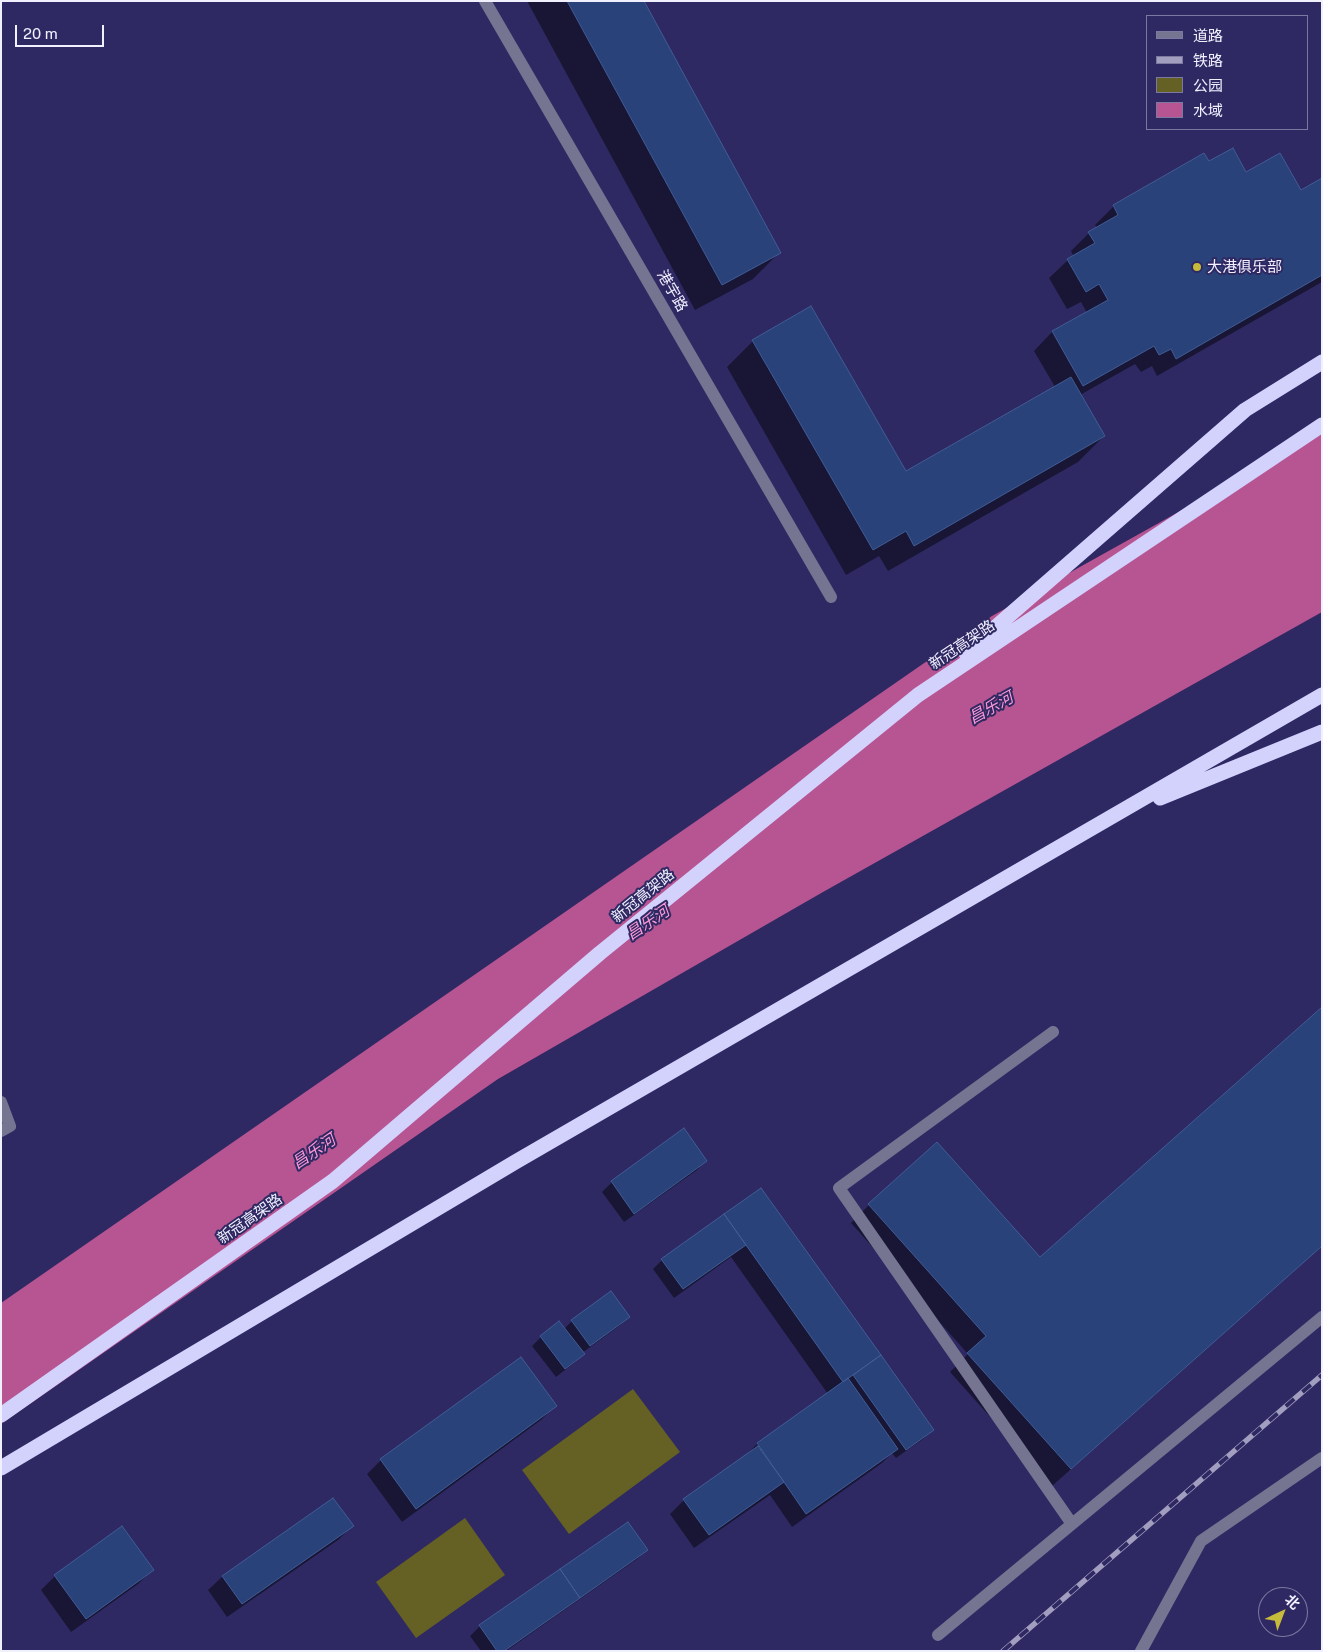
<!DOCTYPE html>
<html>
<head>
<meta charset="utf-8">
<style>
	body { margin:0 }
	#map { position:relative; width:1323px; height:1652px; overflow:hidden; background:#2f2963; font-family:"Public Sans","Noto Sans SC",sans-serif }
	canvas { display:block }
	.frame { position:absolute; inset:0; border:2px solid #f0f0ff; pointer-events:none }
	.legend { position:absolute; left:1146px; top:15px; width:162px; height:115px; box-sizing:border-box; background:#2f2963; border:1px solid #7c79a1; margin:0; padding:6px 9px; list-style:none; font-size:15px; color:#f0f0ff }
	.legend li { display:flex; align-items:center; gap:10px; height:25px }
	.legend b { width:25px; border:1px solid #7c79a1 }
	.north { position:absolute; left:1258px; top:1587px; width:50px; height:50px; box-sizing:border-box; background:#2f2963; border:1px solid #7c79a1; border-radius:50%; rotate:43deg; font-size:14px; font-weight:700; line-height:20px; text-align:center; color:#f0f0ff }
	.north::after { content:''; display:block; margin:auto; width:18px; height:22px; background:#c7bb3c; clip-path:polygon(50% 0,100% 100%,50% 72%,0 100%) }
	.scale { position:absolute; left:15px; top:25px; width:89px; height:22px; box-sizing:border-box; border:2px solid #f0f0ff; border-top:0; padding-left:6px; font-size:15px; line-height:18px; white-space:nowrap; color:#f0f0ff; -webkit-text-stroke:4px #2f2963; paint-order:stroke }
</style>
</head>
<body>
<div id="map">
<canvas width="1323" height="1652"></canvas>
<div class="frame"></div>
<ul class="legend">
<li><b style="height:6px;background:#757592"></b>道路</li>
<li><b style="height:6px;background:#a19ebf"></b>铁路</li>
<li><b style="height:14px;background:#656023"></b>公园</li>
<li><b style="height:14px;background:#b75592"></b>水域</li>
</ul>
<div class="north">北</div>
<div class="scale">20 m</div>
</div>
<script>
const g = document.querySelector('canvas').getContext('2d');
g.lineJoin = 'round';
function paint(path, color) { g.fillStyle = color; g.fill(path, 'evenodd'); }
const shape = rows => new Path2D(rows.map(r => 'M' + r).join(''));
function stroke(path, color, width, dash) { g.strokeStyle = color; g.lineWidth = width; g.lineCap = dash ? 'butt' : 'round'; g.setLineDash(dash || []); g.stroke(path); }
function label(font, color, halo, rows, align = 'center') {
  g.font = font + ' "Public Sans","Noto Sans SC",sans-serif'; g.lineWidth = 4; g.setLineDash([]); g.textBaseline = 'middle'; g.strokeStyle = halo; g.fillStyle = color; for (const [text, x, y, turn = 0] of rows) {
    g.save(); g.translate(x, y); g.rotate((+turn || 0) * Math.PI / 180); g.textAlign = isNaN(turn) ? turn : align; if (halo) g.strokeText(text, 0, 0); g.fillText(text, 0, 0); g.restore();
  }
}
const green = shape([
	[633,1389,680,1452,569,1534,522,1470],
	[465,1518,505,1575,416,1638,376,1582]
]);
const water = shape([
	[1322,432,1322,612,823,892,498,1079,1,1424,1,1303,992,616]
]);
const shadow = shape([
	[527,1,642,1,779,253,753,279,695,310],
	[1208,163,1300,191,1322,179,1322,282,1157,376,1152,366,1141,372,1135,364,1080,395,1104,436,1078,462,888,571,879,556,846,575,727,367,753,341,906,473,1055,387,1034,351,1052,332,1087,313,1081,302,1067,309,1049,278,1068,260,1074,257,1071,251,1089,233,1097,228,1095,225,1114,206],
	[1322,1008,1322,1246,1052,1486,950,1372,968,1354,851,1223,869,1205,1040,1259],
	[683,1130,706,1160,697,1170,624,1222,602,1192,612,1182],
	[761,1189,932,1430,923,1439,896,1458,892,1453,882,1463,792,1527,770,1495,694,1548,670,1514,684,1500,745,1456,757,1444,828,1394,731,1257,674,1298,653,1269,662,1260],
	[629,1317,619,1326,582,1353,583,1354,574,1363,556,1377,532,1346,541,1337,564,1329,572,1321],
	[555,1406,541,1420,402,1522,367,1474,381,1460],
	[628,1523,647,1550,637,1559,506,1651,481,1651,470,1636,480,1626],
	[352,1526,338,1540,227,1617,208,1590,222,1577],
	[121,1528,152,1570,138,1584,71,1632,41,1590,55,1576]
]);
const building = shape([
	[567,1,644,1,781,253,722,285,567,1],
	[1233,148,1246,172,1280,153,1301,190,1322,178,1322,275,1176,359,1171,349,1159,355,1154,346,1083,386,1052,331,1108,300,1099,284,1086,292,1067,259,1095,243,1088,232,1118,215,1113,205,1204,153,1209,161,1233,148],
	[811,306,906,471,1071,377,1105,436,914,546,906,531,873,550,752,340,811,306],
	[1322,1007,1322,1246,1071,1469,967,1353,986,1336,868,1204,937,1142,1040,1257,1322,1007],
	[684,1128,707,1161,634,1214,611,1181,684,1128],
	[761,1188,881,1355,843,1382,724,1214,761,1188],
	[724,1214,746,1245,683,1289,661,1259,724,1214],
	[611,1291,630,1317,590,1346,571,1320,611,1291],
	[559,1321,585,1354,565,1369,540,1336,559,1321],
	[881,1355,934,1430,906,1450,853,1375,881,1355],
	[521,1357,557,1406,416,1509,380,1459,521,1357],
	[848,1378,898,1449,806,1514,757,1443,848,1378],
	[758,1446,784,1482,709,1535,683,1499,758,1446],
	[333,1498,354,1526,242,1604,222,1576,333,1498],
	[628,1522,648,1550,580,1598,560,1569,628,1522],
	[122,1526,154,1570,86,1619,54,1575,122,1526],
	[560,1569,580,1598,504,1651,497,1651,479,1625,560,1569]
]);
const minor = shape([
	[485,1,831,597],
	[1053,1032,839,1188,1072,1524],
	[1,1102,10,1126,1,1131],
	[938,1635,1322,1317],
	[1141,1651,1201,1541,1322,1458]
]);
const highway = shape([
	[966,653,1245,410,1322,362],
	[1160,798,1322,732],
	[1,1415,333,1181,600,953,918,695,1322,425],
	[1,1468,517,1161,1322,695]
]);
const rail = shape([
	[1003,1651,1322,1375]
]);
const markers = [
	[1197,267,5,"#c7bb3c"]
];
const poiNames = [
	["大港俱乐部",1207,267]
];
const streetNames = [
	["港宇路",672,291,60],
	["新冠高架路",962,645,-34],
	["新冠高架路",643,896,-39],
	["新冠高架路",250,1219,-35]
];
const waterNames = [
	["昌乐河",991,708,-29],
	["昌乐河",648,923,-34],
	["昌乐河",314,1152,-34]
];
paint(green, '#656023');
paint(water, '#b75592');
paint(shadow, '#0007');
paint(building, '#294279');
stroke(building, '#415c96', 1);
stroke(minor, '#757592', 12);
stroke(highway, '#d2d2fd', 15);
stroke(rail, '#a19ebf', 5.5);
stroke(rail, '#2f2963', 4, [11]);
for (const [x, y, r, color] of markers) { const dot = new Path2D(); dot.arc(x, y, r, 0, 2 * Math.PI); g.fillStyle = color; g.fill(dot); stroke(dot, '#2f2963', 2); }
label('15px', '#f0f0ff', '#2f2963', poiNames, 'left');
label('15px', '#f0f0ff', '#2f2963', streetNames);
label('italic 16px', '#fe99d5', '#2f2963', waterNames);
</script>
</body>
</html>
